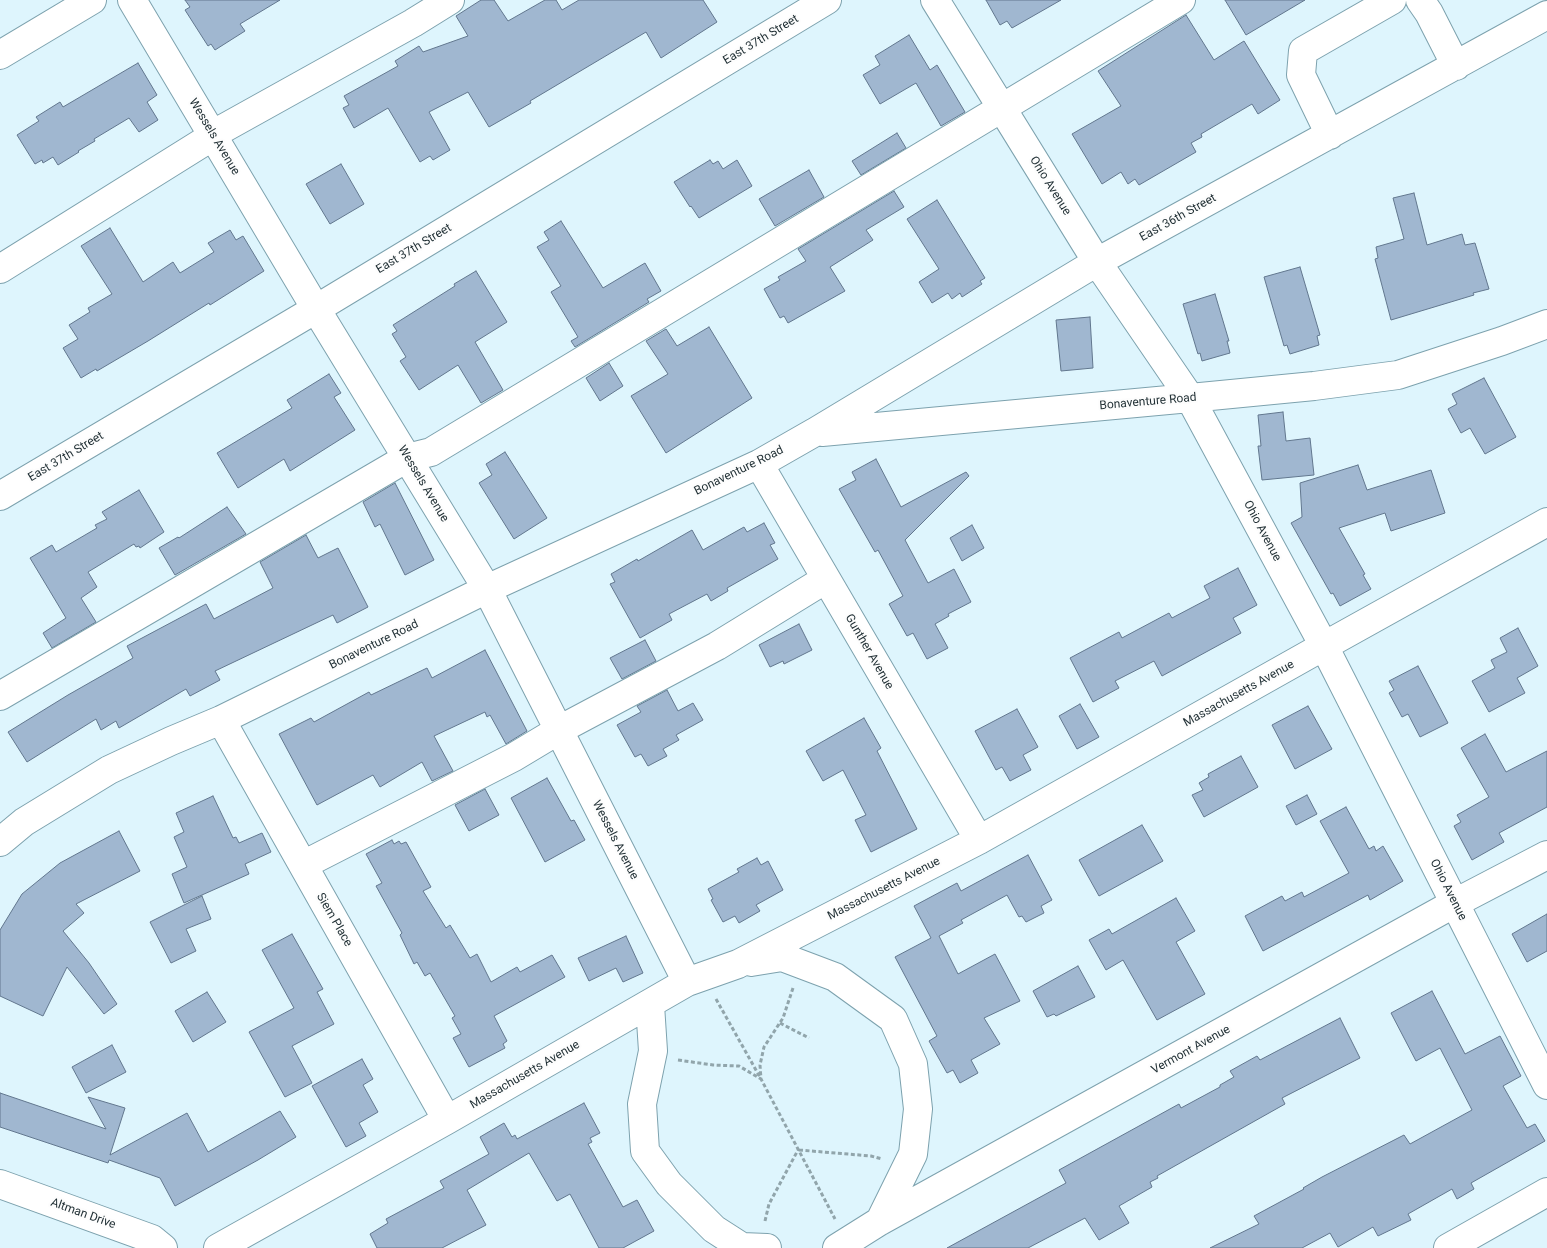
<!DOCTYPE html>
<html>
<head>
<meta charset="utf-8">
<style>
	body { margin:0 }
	canvas { display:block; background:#def5fd }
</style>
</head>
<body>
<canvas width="1547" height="1248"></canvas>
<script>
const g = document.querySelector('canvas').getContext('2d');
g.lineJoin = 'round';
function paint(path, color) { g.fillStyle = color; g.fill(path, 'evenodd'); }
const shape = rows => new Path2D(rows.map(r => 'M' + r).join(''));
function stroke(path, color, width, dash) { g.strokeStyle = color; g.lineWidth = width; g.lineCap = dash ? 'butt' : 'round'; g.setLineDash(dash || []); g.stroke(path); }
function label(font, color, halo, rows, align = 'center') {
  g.font = font + ' Roboto,sans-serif'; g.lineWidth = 4.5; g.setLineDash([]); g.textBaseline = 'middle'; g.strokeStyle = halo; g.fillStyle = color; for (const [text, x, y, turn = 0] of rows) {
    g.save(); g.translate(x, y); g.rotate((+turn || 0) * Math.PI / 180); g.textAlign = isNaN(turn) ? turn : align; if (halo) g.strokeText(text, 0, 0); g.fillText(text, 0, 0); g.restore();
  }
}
const building = shape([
	[185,0,280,0,240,24,245,31,215,50,211,44,208,46,185,10,190,7,185,0],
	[481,0,494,0,508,21,545,0,556,0,562,10,579,0,703,0,717,22,661,58,646,32,530,101,531,103,489,127,468,92,429,112,450,150,433,160,430,156,420,162,388,108,354,128,343,108,349,105,344,96,398,66,395,61,419,46,423,52,468,36,456,16,481,0],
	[986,0,1061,0,1012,28,1007,21,1000,25,986,0],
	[1225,0,1305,0,1246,35,1225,0],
	[1186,15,1214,60,1244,41,1280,100,1258,114,1252,104,1201,134,1202,137,1191,143,1196,152,1139,185,1135,179,1128,184,1121,172,1102,184,1072,134,1121,106,1098,71,1186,15],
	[909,35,930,70,937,65,965,112,941,126,916,83,880,104,863,75,880,65,875,56,909,35],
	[138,63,157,95,147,102,158,120,139,132,129,118,94,139,95,141,78,151,79,152,58,165,53,157,43,163,42,160,35,164,17,135,39,121,36,117,60,102,63,107,138,63],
	[897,133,906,148,861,175,852,161,897,133],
	[710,160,713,164,718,161,723,169,737,160,752,186,699,218,691,206,690,207,674,182,710,160],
	[341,164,364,204,330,224,306,184,341,164],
	[809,170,824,197,775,226,759,199,809,170],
	[894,191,904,207,866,230,873,240,830,267,845,291,788,323,784,316,780,318,764,289,780,280,778,277,806,261,798,249,894,191],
	[1414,193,1427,245,1462,234,1465,245,1475,243,1489,289,1473,293,1474,295,1391,320,1375,259,1378,258,1376,247,1404,239,1393,198,1414,193],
	[937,200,985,278,980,281,982,284,962,297,960,293,952,299,948,293,932,303,919,282,939,269,907,219,937,200],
	[561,221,603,288,645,263,661,291,647,299,649,302,575,347,571,341,578,337,551,292,561,286,537,247,549,240,544,232,561,221],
	[110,228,143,282,173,262,180,273,214,252,208,243,230,230,236,240,243,236,264,271,210,305,209,303,148,341,97,371,96,369,81,378,63,348,78,339,69,325,90,312,88,308,112,294,81,246,110,228],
	[1300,267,1320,335,1317,336,1319,345,1290,354,1287,345,1284,346,1264,277,1300,267],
	[476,271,507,322,475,342,503,390,481,403,458,365,419,390,400,361,406,357,392,334,397,331,393,325,455,286,454,284,476,271],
	[1215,294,1229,341,1227,341,1230,353,1202,361,1200,353,1198,354,1197,351,1183,304,1215,294],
	[1090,317,1093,368,1061,371,1056,320,1090,317],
	[709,327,752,398,666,453,631,396,668,374,646,341,666,329,677,346,709,327],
	[609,363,623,386,600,401,586,378,609,363],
	[329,374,341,393,334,397,355,430,290,471,284,459,238,488,217,453,292,408,287,400,329,374],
	[1484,378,1516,437,1485,454,1470,428,1461,433,1448,409,1457,404,1452,394,1484,378],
	[1283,412,1286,441,1310,438,1314,475,1262,480,1258,446,1261,446,1258,415,1283,412],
	[505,452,547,518,514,539,479,483,492,475,486,464,505,452],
	[876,459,901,507,966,472,969,476,905,540,928,583,954,569,971,602,948,614,949,616,935,624,948,648,927,659,913,633,907,636,889,604,903,596,878,550,875,552,839,489,856,480,852,472,876,459],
	[1358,465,1367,490,1431,470,1445,513,1391,531,1385,513,1339,528,1365,574,1363,575,1371,589,1340,606,1333,593,1331,594,1291,523,1302,517,1300,483,1358,465],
	[395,483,434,560,405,575,380,524,375,527,363,502,395,483],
	[139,490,164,532,140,548,139,546,136,547,134,544,88,572,97,587,81,598,96,622,52,648,43,633,66,618,30,558,52,545,56,552,97,528,95,525,107,519,102,512,139,490],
	[227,507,246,534,175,575,159,548,178,537,179,538,227,507],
	[764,523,775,543,770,545,778,559,727,588,728,591,711,601,707,594,669,614,672,620,640,638,610,584,615,582,611,574,637,559,638,561,692,530,703,550,744,527,747,532,764,523],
	[972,525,984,548,962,561,950,538,972,525],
	[306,535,318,558,338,548,368,607,337,623,333,615,215,671,220,680,190,696,186,689,119,728,116,721,101,730,96,719,27,762,8,732,68,695,133,658,127,646,206,604,214,619,273,588,260,562,306,535],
	[1238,568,1257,605,1233,618,1241,633,1162,676,1154,661,1115,681,1119,688,1093,702,1070,658,1119,632,1122,638,1169,613,1172,618,1210,598,1204,586,1238,568],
	[799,624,812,650,784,664,783,661,770,667,759,645,799,624],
	[1518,628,1538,666,1517,678,1525,693,1489,712,1472,681,1495,668,1491,660,1507,652,1500,638,1518,628],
	[645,640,656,661,622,679,610,658,645,640],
	[485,650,527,731,506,744,490,715,487,717,485,712,434,736,453,771,432,781,422,762,380,787,373,775,317,805,279,734,311,718,314,722,369,692,371,695,427,668,432,678,485,650],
	[1418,666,1448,723,1420,737,1408,714,1402,717,1389,693,1394,690,1389,681,1418,666],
	[667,690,678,711,693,703,703,720,676,735,679,740,663,749,667,756,648,766,641,754,635,757,617,725,641,712,637,706,667,690],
	[1080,704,1099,737,1077,749,1059,716,1080,704],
	[1308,706,1332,749,1295,769,1272,725,1308,706],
	[1017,709,1038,747,1023,755,1031,770,1010,781,1002,767,996,770,975,731,1017,709],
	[864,718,881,748,877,751,917,829,871,852,855,820,866,815,843,770,823,781,806,751,864,718],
	[1485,734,1506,772,1547,751,1547,807,1499,833,1504,842,1472,860,1454,826,1461,822,1457,815,1489,797,1461,748,1485,734],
	[1241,756,1258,787,1204,817,1192,795,1203,790,1199,783,1209,777,1208,774,1241,756],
	[547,778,571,821,574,820,585,840,545,862,511,798,547,778],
	[485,789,499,815,469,831,455,805,485,789],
	[1307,795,1317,814,1296,825,1286,806,1307,795],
	[213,796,233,838,236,837,239,843,262,833,271,852,245,864,249,874,184,903,172,874,187,867,174,837,184,832,176,813,213,796],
	[1346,807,1369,849,1374,846,1376,851,1383,846,1403,881,1370,900,1368,895,1263,951,1245,916,1282,896,1285,901,1302,892,1304,897,1349,873,1320,821,1346,807],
	[1142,825,1163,861,1099,896,1079,860,1142,825],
	[119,831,140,871,76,904,84,913,63,931,89,963,117,1004,104,1014,67,967,43,1016,0,996,0,930,22,894,60,863,119,831],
	[392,840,394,844,399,841,401,844,406,842,431,887,423,891,446,928,450,925,470,958,477,954,491,982,517,967,520,972,552,955,565,977,494,1016,507,1041,503,1044,505,1048,469,1067,453,1038,461,1034,452,1018,455,1016,430,973,425,976,417,962,414,964,400,935,402,933,376,886,382,883,366,854,392,840],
	[1028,855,1052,900,1041,906,1044,913,1026,922,1022,916,1019,917,1007,895,961,920,963,923,939,936,958,974,995,954,1020,1001,984,1018,1000,1044,971,1060,978,1073,960,1083,953,1070,947,1073,929,1041,937,1036,895,957,931,938,914,906,957,883,961,891,1028,855],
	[757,858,761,865,768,861,783,890,756,905,760,911,739,923,735,916,723,922,711,900,713,899,708,889,739,872,737,869,757,858],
	[202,896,211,919,186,929,196,951,171,963,150,922,202,896],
	[1176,898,1195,931,1176,942,1205,994,1157,1020,1123,960,1106,970,1089,940,1109,929,1112,934,1176,898],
	[1547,914,1547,951,1527,962,1512,934,1547,914],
	[292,934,323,989,317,992,334,1024,292,1046,312,1083,285,1097,249,1032,294,1008,262,950,292,934],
	[626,936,643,973,623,982,616,968,589,981,578,958,626,936],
	[1078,966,1095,997,1056,1016,1054,1014,1047,1017,1033,991,1078,966],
	[1432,991,1465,1054,1500,1036,1521,1076,1503,1086,1527,1128,1535,1124,1545,1141,1471,1183,1474,1189,1457,1199,1452,1189,1408,1214,1411,1220,1378,1236,1373,1227,1338,1247,1330,1233,1302,1248,1210,1248,1259,1224,1254,1216,1304,1189,1303,1188,1322,1177,1404,1135,1410,1144,1472,1110,1440,1048,1416,1061,1391,1013,1432,991],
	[207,992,226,1022,193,1042,175,1011,207,992],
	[1340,1018,1360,1058,1282,1098,1285,1104,1157,1176,1158,1178,1150,1182,1152,1187,1119,1206,1129,1223,1099,1240,1085,1218,1028,1248,947,1248,1066,1183,1059,1170,1179,1104,1181,1108,1220,1087,1220,1085,1234,1077,1230,1071,1257,1056,1260,1060,1340,1018],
	[112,1045,126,1072,86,1093,72,1067,112,1045],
	[362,1059,373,1079,363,1085,378,1112,359,1123,366,1136,346,1147,312,1086,362,1059],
	[0,1093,106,1129,88,1097,125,1108,110,1155,187,1113,208,1152,280,1111,296,1137,258,1160,175,1206,160,1178,109,1160,108,1163,0,1127,0,1093],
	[584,1103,600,1133,590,1138,592,1142,588,1144,623,1207,637,1200,654,1231,623,1248,599,1248,570,1194,557,1201,529,1153,467,1190,486,1225,442,1248,377,1248,370,1234,388,1223,386,1219,444,1188,440,1181,489,1154,480,1137,504,1123,512,1137,515,1135,517,1139,584,1103]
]);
const path = shape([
	[793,988,783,1018,764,1047,760,1065,761,1079,835,1219],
	[716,999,761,1079],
	[780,1023,809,1038],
	[678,1060,713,1065,739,1066,761,1079],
	[799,1150,871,1156,882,1159],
	[765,1221,769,1204,798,1150]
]);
const minor = shape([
	[132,0,316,309,487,589,687,982],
	[935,0,1097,262,1190,398,1324,646,1547,1085],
	[1420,0,1429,13,1456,66],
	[0,55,92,0],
	[1330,135,1301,75,1303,51,1392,0],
	[0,269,213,136,217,132,413,23,450,0],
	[822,432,1190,398,1314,386,1398,375,1502,341,1547,324],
	[759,464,979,840],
	[0,496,316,309,827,0],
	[0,696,407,458,431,452,1181,0],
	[221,720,447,1120],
	[0,842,24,822,109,770,171,741,221,720,487,589,759,464,815,432,1097,262,1547,15],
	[303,865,514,757,559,730,717,646,826,579],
	[751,962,782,957,835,977,893,1019,913,1064,918,1109,913,1154,880,1221],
	[650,1005,653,1051,642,1104,645,1151,669,1184,714,1229,742,1247,767,1248],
	[0,1184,152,1239,163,1248],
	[218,1248,447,1120,687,982,738,964,979,840,1324,646,1547,522],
	[837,1248,880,1221,1455,903,1547,855],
	[1448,1248,1547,1192]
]);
const streetNames = [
	["East 37th Street",761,40,-31],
	["Wessels Avenue",214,137,59],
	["Ohio Avenue",1050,186,58],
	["East 36th Street",1178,218,-29],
	["East 37th Street",414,249,-31],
	["Bonaventure Road",1148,402,-5],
	["East 37th Street",66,457,-31],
	["Bonaventure Road",739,471,-26],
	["Wessels Avenue",423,484,59],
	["Ohio Avenue",1262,531,62],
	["Bonaventure Road",374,645,-26],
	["Gunther Avenue",869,652,60],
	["Massachusetts Avenue",1239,694,-29],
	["Wessels Avenue",615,840,63],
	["Massachusetts Avenue",884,889,-27],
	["Ohio Avenue",1448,890,63],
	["Siem Place",334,920,60],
	["Vermont Avenue",1191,1050,-29],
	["Massachusetts Avenue",525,1075,-30],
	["Altman Drive",83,1214,20]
];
paint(building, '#a0b7d0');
stroke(building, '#62778e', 1);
stroke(minor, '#7da2ae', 30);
stroke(path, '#91a5ab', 3, [4, 2.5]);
stroke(minor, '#fff', 28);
label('12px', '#1f2e33', '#fdfdfd', streetNames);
</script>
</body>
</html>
